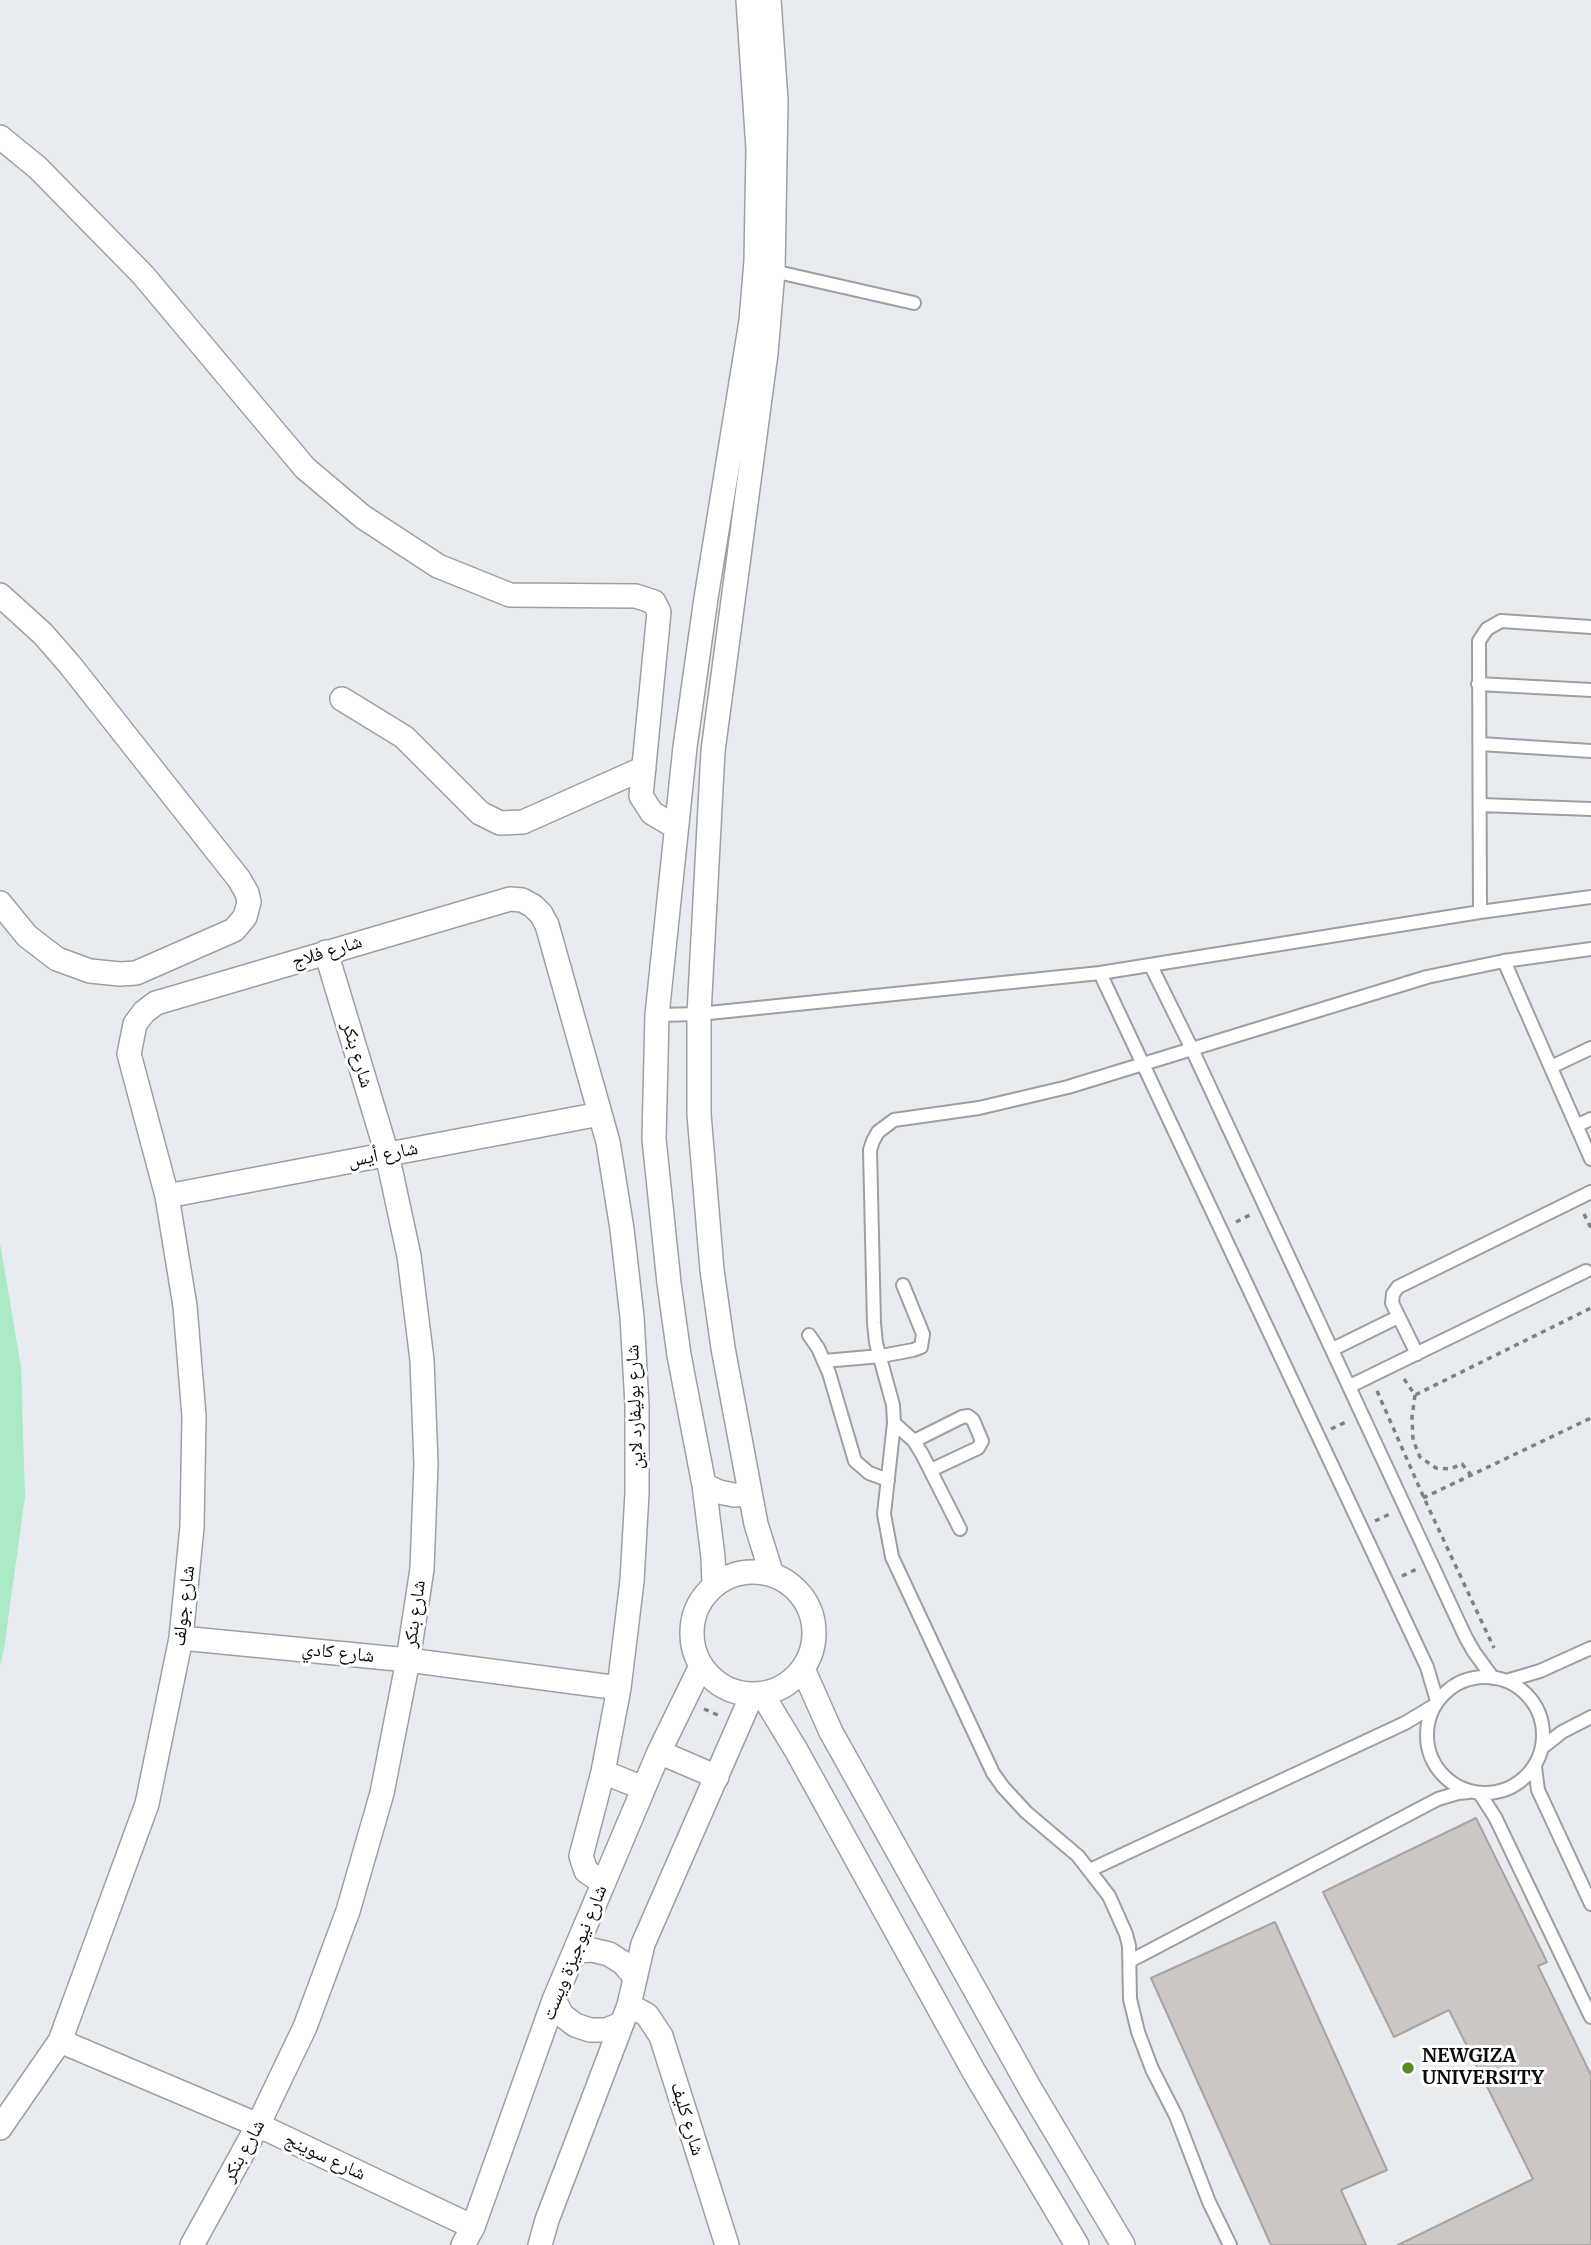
<!DOCTYPE html>
<html>
<head>
<meta charset="utf-8">
<style>
	body { margin:0 }
	canvas { display:block; background:#e8ecf0 }
</style>
</head>
<body>
<canvas width="1591" height="2245"></canvas>
<script>
const g = document.querySelector('canvas').getContext('2d');
g.lineJoin = 'round';
function paint(path, color) { g.fillStyle = color; g.fill(path, 'evenodd'); }
const shape = rows => new Path2D(rows.map(r => 'M' + r).join(''));
function stroke(path, color, width, dash) { g.strokeStyle = color; g.lineWidth = width; g.lineCap = dash ? 'butt' : 'round'; g.setLineDash(dash || []); g.stroke(path); }
function label(font, color, halo, rows, align = 'center') {
  g.font = font + ' Merriweather,"Noto Naskh Arabic",serif'; g.lineWidth = 6; g.setLineDash([]); g.textBaseline = 'middle'; g.strokeStyle = halo; g.fillStyle = color; for (const [text, x, y, turn = 0] of rows) {
    g.save(); g.translate(x, y); g.rotate((+turn || 0) * Math.PI / 180); g.textAlign = isNaN(turn) ? turn : align; if (halo) g.strokeText(text, 0, 0); g.fillText(text, 0, 0); g.restore();
  }
}
const green = shape([
	[0,1243,21,1367,25,1497,4,1649,0,1666]
]);
const building = shape([
	[1476,1818,1547,1962,1538,1966,1591,2075,1591,2245,1398,2245,1533,2179,1449,2010,1394,2037,1323,1892,1476,1818],
	[1275,1922,1387,2170,1341,2190,1366,2245,1271,2245,1151,1978,1275,1922]
]);
const path = shape([
	[1584,1214,1591,1228],
	[1236,1222,1252,1214],
	[1404,1379,1415,1395,1591,1308],
	[1377,1391,1424,1498,1494,1648],
	[1415,1395,1412,1417,1413,1440,1420,1457,1436,1468,1450,1469,1462,1464,1471,1475],
	[1331,1429,1346,1422],
	[1423,1498,1591,1418],
	[1375,1521,1390,1514],
	[1402,1576,1417,1569],
	[704,1709,720,1716]
]);
const service = shape([
	[773,271,914,303],
	[1478,684,1591,690],
	[1480,744,1591,751],
	[1481,805,1591,809],
	[1480,912,1479,641,1487,629,1501,621,1591,627],
	[1504,961,1591,1159],
	[1151,966,1191,1047,1466,1638,1474,1652,1493,1678],
	[1100,973,1427,1667,1437,1701],
	[657,1015,699,1014,1100,973,1480,912,1591,897],
	[1551,1067,1591,1048],
	[1578,1125,1591,1119],
	[809,1335,818,1348,829,1373,855,1461,869,1473,888,1480],
	[1333,1349,1398,1317],
	[1417,1354,1392,1303,1393,1294,1398,1287,1591,1192],
	[824,1361,881,1356,913,1350,921,1347,923,1334,903,1285],
	[1350,1386,1586,1271],
	[894,1423,914,1441,922,1454,960,1529],
	[914,1441,962,1417,968,1416,973,1420,982,1441,978,1448,931,1470],
	'1427 1735a58 58 0 1 1 116 0a58 58 0 1 1-116 0Z',
	[1506,1681,1540,1671,1591,1648],
	[1543,1747,1562,1732,1591,1717],
	[1535,1767,1538,1790,1591,1904],
	[1480,1794,1495,1817,1591,2017],
	[1090,1870,1405,1723,1435,1705],
	[1130,1961,1438,1799,1458,1793,1469,1792],
	[1230,2245,1209,2202,1176,2116,1152,2069,1138,2032,1130,1999,1129,1946,1126,1934,1109,1896,1078,1856,1026,1812,1003,1787,993,1773,892,1557,884,1514,894,1423,893,1405,876,1343,874,1323,870,1150,873,1141,878,1132,894,1120,979,1108,1068,1087,1427,977,1504,961,1591,949]
]);
const minor = shape([
	[769,0,776,100,773,271,766,353,713,751,699,1014,699,1114,712,1270,723,1348,756,1524,772,1575],
	[0,137,38,168,143,275,305,468,363,517,438,566,510,595,636,596,654,602,659,612,641,796,652,813,676,827],
	[0,595,43,634,70,665,239,879,247,893,249,902,245,917,234,930,136,973,120,974,90,971,57,959,27,936,0,903],
	[342,699,404,737,480,813,500,823,523,822,644,768],
	[167,1196,600,1114],
	[704,1485,719,1492,734,1495,750,1494],
	'692 1633a61 61 0 1 1 122 0a61 61 0 1 1-122 0Z',
	[714,1585,713,1557,704,1485,679,1355,669,1283,654,1139,657,1015,685,747,706,598,751,321,756,261,758,149,748,0],
	[181,1638,408,1660,619,1688],
	[803,1669,831,1732,1032,2092,1123,2245],
	[762,1694,796,1750,973,2070,1077,2245],
	[659,1752,717,1777],
	[603,1772,643,1788],
	[575,1951,592,1950,609,1954,623,1963,635,1977],
	[554,2000,562,2015,575,2025,590,2030,606,2030,621,2024],
	[629,2005,647,2015,661,2036,727,2245],
	[60,2041,258,2125,473,2227],
	[0,2128,60,2041,147,1804,181,1638,192,1527,194,1416,185,1306,167,1196,129,1054,135,1024,144,1012,156,1003,510,899,522,900,533,906,541,914,547,925,608,1142,622,1229,632,1317,637,1405,637,1493,632,1581,619,1688,603,1772,581,1856,586,1871,603,1883],
	[192,2245,258,2125,305,2027,348,1911,382,1793,408,1660,422,1569,426,1464,422,1360,409,1256,387,1154,326,952],
	[463,2245,473,2227,554,2000,659,1752,701,1666],
	[540,2245,547,2220,629,2005,643,1944,752,1695]
]);
const markers = [
	[1408,2068,7,"#568d27"]
];
const streetNames = [
	["شارع فلاج",327,952,-17],
	["شارع بنكر",357,1055,73],
	["شارع أيس",383,1155,-11],
	["شارع بوليفارد لاين",635,1407,-92],
	["شارع جولف",184,1606,-83],
	["شارع بنكر",415,1614,-82],
	["شارع كادي",338,1653,6],
	["شارع نيوجيزة ويست",575,1953,-68],
	["شارع كليف",687,2119,73],
	["شارع بنكر",244,2151,-61],
	["شارع سوينج",325,2157,25]
];
const poiNames = [
	["NEWGIZA",1422,2057],
	["UNIVERSITY",1422,2079]
];
paint(green, '#ace9c7');
paint(building, '#ccc7c4');
stroke(building, '#a9a4a2', 2);
stroke(service, '#9ca0a4', 16);
stroke(minor, '#9ca0a4', 26);
stroke(path, '#7e8083', 3.5, [5, 5]);
stroke(service, '#fff', 12);
stroke(minor, '#fff', 23);
for (const [x, y, r, color] of markers) { const dot = new Path2D(); dot.arc(x, y, r, 0, 2 * Math.PI); g.fillStyle = color; g.fill(dot); stroke(dot, '#fff', 2.5); }
label('19px', '#0b0c0d', '#fff', streetNames);
label('bold 19px', '#0b0c0d', '#fff', poiNames, 'left');
</script>
</body>
</html>
